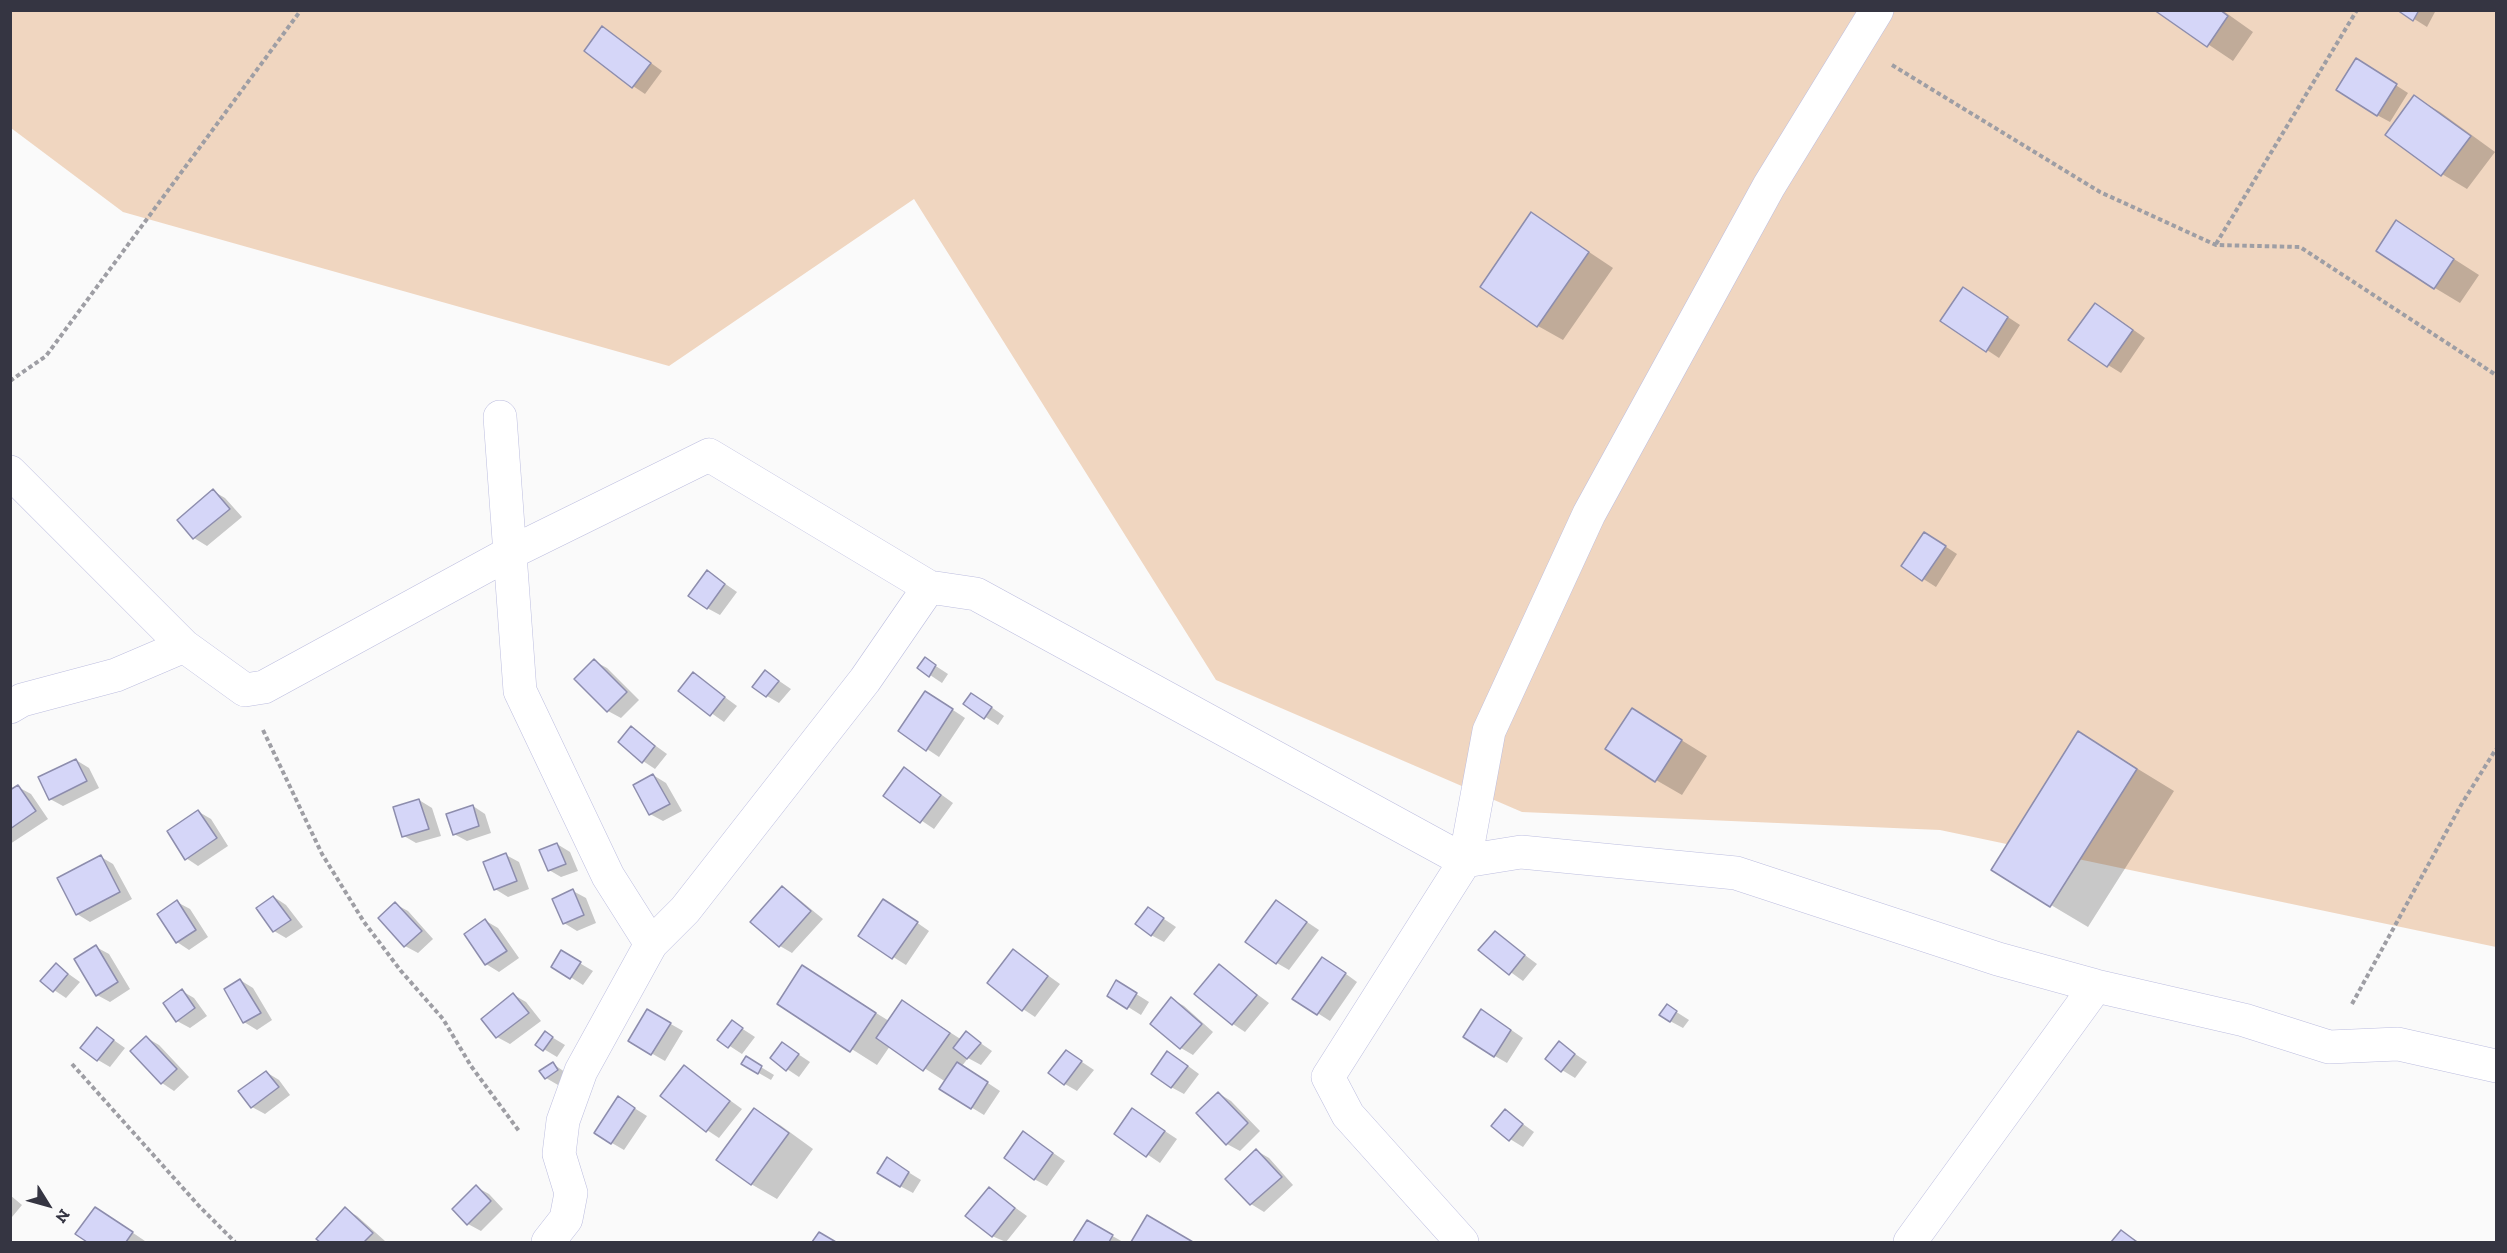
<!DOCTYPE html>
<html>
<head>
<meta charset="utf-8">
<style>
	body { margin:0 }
	#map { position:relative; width:2507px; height:1253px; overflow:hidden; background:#fafafa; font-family:"Zilla Slab",serif }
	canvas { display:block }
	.frame { position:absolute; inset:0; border:12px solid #353542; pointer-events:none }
	.north { position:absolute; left:18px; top:1175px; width:60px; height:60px; -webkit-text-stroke:4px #fafafa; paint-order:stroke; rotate:127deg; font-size:16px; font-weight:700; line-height:24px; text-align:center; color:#353542 }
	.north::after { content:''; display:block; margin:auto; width:21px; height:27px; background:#353542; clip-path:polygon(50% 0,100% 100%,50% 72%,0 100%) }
</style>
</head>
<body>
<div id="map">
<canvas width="2507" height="1253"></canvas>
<div class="frame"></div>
<div class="north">N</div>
</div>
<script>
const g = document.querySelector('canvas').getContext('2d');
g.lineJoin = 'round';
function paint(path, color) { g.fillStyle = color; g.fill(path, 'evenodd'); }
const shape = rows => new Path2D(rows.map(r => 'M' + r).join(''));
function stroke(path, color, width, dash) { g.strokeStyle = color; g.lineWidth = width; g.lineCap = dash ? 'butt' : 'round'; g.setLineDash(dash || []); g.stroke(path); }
const green = shape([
	[10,11,2496,11,2496,947,1940,830,1522,812,1216,680,914,199,669,366,123,212,11,128]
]);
const shadow = shape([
	[2157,10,2222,10,2253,32,2233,61],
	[2400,10,2436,10,2427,27],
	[603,28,662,71,645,94,633,86],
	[2369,68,2408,93,2390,122,2377,115],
	[2415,97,2440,112,2495,152,2467,189,2442,174],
	[1532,214,1613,268,1563,340,1538,326],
	[2396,222,2479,275,2460,303,2435,288],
	[1976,296,2020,325,1999,358,1987,350],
	[2108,312,2145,338,2121,373,2108,365],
	[213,491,225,498,242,517,207,546,194,538,179,520],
	[1937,541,1957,554,1936,587,1903,566],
	[708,572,737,592,720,615,707,608],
	[925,659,948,674,942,683,930,675],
	[594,661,607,668,639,700,621,718,608,711,576,679],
	[766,672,791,689,779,703,767,696],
	[693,674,737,706,724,722,680,691],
	[938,700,965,718,939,757,927,749],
	[984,702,1004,716,998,725,965,704],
	[1633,710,1707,756,1682,795,1656,780],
	[631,728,667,754,655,769,643,761],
	[2079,733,2174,791,2088,927,2051,905],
	[76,760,89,768,99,788,63,806,50,799],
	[653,775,666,783,682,811,663,821,650,814],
	[917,777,953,803,934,829,885,796],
	[18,787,31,794,48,819,10,844,10,792],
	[419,800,432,808,441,836,416,843,404,836],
	[473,806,485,814,491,833,467,841,454,834],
	[199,812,211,819,228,846,198,866,186,858],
	[557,844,570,852,578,871,561,877,549,870],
	[506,855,519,862,529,889,508,897,495,889],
	[101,857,113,864,132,899,90,922,77,914],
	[783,888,795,896,823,919,792,953,780,946],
	[573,891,586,898,596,923,577,931,564,923],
	[274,897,286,905,303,927,286,938,274,931],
	[177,902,190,909,208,937,189,950,177,942],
	[1277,902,1319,930,1289,970,1277,963],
	[395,904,408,911,433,939,418,953,405,946],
	[896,908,929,931,906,965,860,936],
	[1149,909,1176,927,1164,942,1151,935],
	[486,921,498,928,519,958,499,972,486,964,466,934],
	[1495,933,1537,964,1523,981,1480,950],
	[96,947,109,954,130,989,110,1002,97,995],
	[1014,951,1060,984,1035,1017,1023,1009],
	[561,952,593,971,583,985,553,966],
	[56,965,80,982,66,998,54,990],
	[1219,966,1269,1003,1245,1032,1233,1024],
	[1335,966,1357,982,1330,1021,1294,998],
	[802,967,889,1021,903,1002,962,1040,966,1033,992,1051,981,1065,968,1058,962,1066,1000,1091,984,1115,941,1089,946,1082,890,1046,877,1065,779,1003],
	[240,980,253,988,272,1020,257,1030,244,1022],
	[1117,982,1149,1002,1141,1015,1109,995],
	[182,991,194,998,207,1016,190,1028,177,1021],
	[514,995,526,1002,541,1021,510,1044,497,1037],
	[1172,999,1184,1006,1213,1032,1193,1055,1181,1048],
	[1667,1006,1689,1020,1683,1028,1670,1021],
	[648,1011,683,1031,665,1061,630,1041],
	[1494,1018,1523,1038,1507,1063,1495,1056],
	[732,1022,755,1037,742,1054,719,1039],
	[98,1029,125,1048,110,1067,98,1060],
	[545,1033,565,1045,557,1057,537,1045],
	[147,1038,159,1045,189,1077,174,1091,162,1083],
	[1559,1043,1587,1062,1575,1078,1562,1070],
	[783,1044,810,1062,799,1077,787,1069],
	[1067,1052,1094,1070,1077,1091,1065,1084],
	[746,1058,774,1075,771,1080,743,1064],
	[1180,1060,1199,1074,1184,1094,1171,1087],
	[553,1064,565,1072,558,1085,546,1078],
	[684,1067,742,1109,719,1138,707,1130],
	[266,1072,279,1080,290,1095,265,1114,252,1107],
	[1218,1093,1231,1101,1260,1131,1240,1151,1227,1144],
	[631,1106,647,1116,624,1150,612,1143],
	[754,1110,780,1125,813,1149,777,1199,751,1184],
	[1133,1110,1177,1139,1160,1163,1116,1133],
	[1505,1111,1534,1132,1523,1147,1510,1139],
	[1024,1133,1065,1161,1047,1186,1034,1179],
	[1257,1151,1269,1158,1293,1185,1264,1212,1251,1204,1227,1179],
	[900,1167,921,1180,913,1193,900,1186],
	[476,1187,489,1194,503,1209,481,1231,468,1224,454,1209],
	[989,1189,1027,1216,1006,1242,992,1236],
	[10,1195,22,1205,12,1217,10,1216],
	[345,1209,357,1216,385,1241,322,1242,318,1238],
	[108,1216,145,1241,143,1242,90,1242,77,1234],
	[1147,1217,1190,1242,1132,1242],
	[1088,1222,1123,1242,1075,1242],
	[2121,1232,2134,1239,2139,1242,2113,1242]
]);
const building = shape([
	[2154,10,2220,10,2228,16,2207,47,2154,10],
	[2397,10,2419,10,2413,21,2397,10],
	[602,26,651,63,632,88,584,51,602,26],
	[2356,58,2397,84,2377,116,2336,90,2356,58],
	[2414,95,2471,136,2441,176,2385,135,2414,95],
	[1531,212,1589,252,1537,327,1480,287,1531,212],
	[2396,220,2454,259,2434,289,2376,251,2396,220],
	[1963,287,2008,317,1986,352,1940,321,1963,287],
	[2095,303,2133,330,2107,367,2068,340,2095,303],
	[213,489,230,509,193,539,177,520,213,489],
	[1924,532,1946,546,1922,581,1901,566,1924,532],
	[707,570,725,584,707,609,688,596,707,570],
	[925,657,936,665,929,677,917,668,925,657],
	[594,659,627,692,607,712,574,679,594,659],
	[765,670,779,681,766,697,752,687,765,670],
	[693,672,725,697,710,716,678,691,693,672],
	[925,691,953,709,926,751,898,731,925,691],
	[971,693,992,707,984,719,963,704,971,693],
	[1632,708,1682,740,1655,782,1605,749,1632,708],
	[631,726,655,746,642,763,618,742,631,726],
	[2078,731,2137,769,2050,907,1991,870,2078,731],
	[76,759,87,781,49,800,38,777,76,759],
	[904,767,941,795,920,823,883,796,904,767],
	[653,774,670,804,649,815,633,785,653,774],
	[18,785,36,811,10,829,10,790,18,785],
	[419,799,429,829,402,837,393,807,419,799],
	[473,805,479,826,453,835,446,814,473,805],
	[198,810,217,838,185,860,167,831,198,810],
	[557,843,566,864,548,871,539,850,557,843],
	[506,853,517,881,494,890,483,862,506,853],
	[101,855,120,892,76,915,57,878,101,855],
	[782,886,811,911,779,947,750,922,782,886],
	[573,889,584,915,563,924,552,899,573,889],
	[273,896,291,920,273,932,256,908,273,896],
	[883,899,918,922,892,959,858,936,883,899],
	[177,900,196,930,176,943,157,914,177,900],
	[1276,900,1307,922,1276,964,1245,942,1276,900],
	[395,902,422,931,404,947,378,918,395,902],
	[1148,907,1164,918,1151,936,1135,924,1148,907],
	[485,919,507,951,485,965,464,934,485,919],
	[1495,931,1525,955,1509,975,1478,950,1495,931],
	[96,945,118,982,96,996,74,959,96,945],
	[1013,949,1048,976,1022,1011,987,983,1013,949],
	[561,950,581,962,570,979,551,967,561,950],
	[1322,957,1346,973,1317,1015,1292,999,1322,957],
	[56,963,68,974,53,992,40,981,56,963],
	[1219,964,1257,995,1232,1025,1194,994,1219,964],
	[802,965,876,1013,850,1052,777,1004,802,965],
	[240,979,261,1013,243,1023,224,989,240,979],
	[1116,980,1137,993,1127,1009,1107,996,1116,980],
	[182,989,195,1008,176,1022,163,1003,182,989],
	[513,993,529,1013,496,1038,481,1019,513,993],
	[1171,997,1202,1024,1180,1049,1150,1024,1171,997],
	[902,1000,950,1033,923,1071,876,1038,902,1000],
	[1667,1004,1677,1011,1670,1022,1659,1015,1667,1004],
	[647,1009,671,1023,651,1055,628,1041,647,1009],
	[1481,1009,1511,1030,1494,1057,1463,1037,1481,1009],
	[732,1020,743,1028,728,1048,717,1040,732,1020],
	[97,1027,114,1040,97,1061,80,1048,97,1027],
	[545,1031,553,1037,543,1051,535,1045,545,1031],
	[966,1031,981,1043,967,1059,953,1048,966,1031],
	[146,1036,177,1069,161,1084,130,1051,146,1036],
	[1559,1041,1575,1054,1561,1072,1545,1059,1559,1041],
	[782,1042,799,1054,786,1071,770,1058,782,1042],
	[1066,1050,1082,1061,1064,1085,1048,1073,1066,1050],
	[1167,1051,1188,1066,1171,1088,1151,1074,1167,1051],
	[746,1056,762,1066,758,1074,741,1064,746,1056],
	[553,1062,558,1070,545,1079,539,1071,553,1062],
	[957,1062,988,1082,971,1109,939,1089,957,1062],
	[684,1065,730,1101,706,1132,660,1096,684,1065],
	[266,1071,279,1087,251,1108,238,1091,266,1071],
	[1218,1092,1248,1123,1226,1145,1196,1113,1218,1092],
	[618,1096,635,1108,611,1144,594,1133,618,1096],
	[754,1108,789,1133,751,1185,716,1160,754,1108],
	[1132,1108,1165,1131,1146,1157,1114,1134,1132,1108],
	[1505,1109,1523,1124,1509,1141,1491,1126,1505,1109],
	[1023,1131,1053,1153,1034,1180,1004,1158,1023,1131],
	[1256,1149,1282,1177,1250,1205,1225,1179,1256,1149],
	[887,1157,909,1172,900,1187,877,1173,887,1157],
	[476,1185,491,1201,467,1225,452,1209,476,1185],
	[989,1187,1015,1208,992,1237,965,1216,989,1187],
	[95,1207,133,1232,126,1242,87,1242,75,1234,95,1207],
	[345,1207,373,1233,364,1242,320,1242,316,1239,345,1207],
	[1147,1215,1193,1242,1131,1242,1147,1215],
	[1087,1220,1113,1235,1109,1242,1073,1242,1087,1220],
	[2121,1230,2137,1242,2111,1242,2121,1230],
	[819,1232,836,1242,812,1242,819,1232]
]);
const path = shape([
	[1892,65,2100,192,2216,245,2300,247,2496,375],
	[2216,244,2357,10],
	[10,381,46,356,301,10],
	[263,730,322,854,364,922,401,971,443,1019,471,1066,519,1131],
	[2352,1004,2461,805,2496,749],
	[72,1064,199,1206,235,1242]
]);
const minor = shape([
	[1877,10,1769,186,1589,514,1489,731,1465,861,1521,852,1736,873,1998,959,2096,986,2244,1020,2329,1047,2398,1044,2496,1066],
	[500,417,520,691,608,876,651,944],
	[10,472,184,646],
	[10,707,22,700,116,675,184,646,245,690,264,687,508,554,709,455,929,587,976,594,1465,861,1328,1077,1348,1115,1462,1242],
	[548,1242,566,1219,571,1193,559,1154,563,1121,581,1071,651,944,685,910,865,680,929,587],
	[1910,1242,2096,986]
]);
paint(green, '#f0d6c0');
paint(shadow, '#0003');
paint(building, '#d5d6f8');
stroke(building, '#8d8dad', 1.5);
stroke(minor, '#bcbddf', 34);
stroke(path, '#9e9ea4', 4, [4.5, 3]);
stroke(minor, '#fff', 33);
</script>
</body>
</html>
